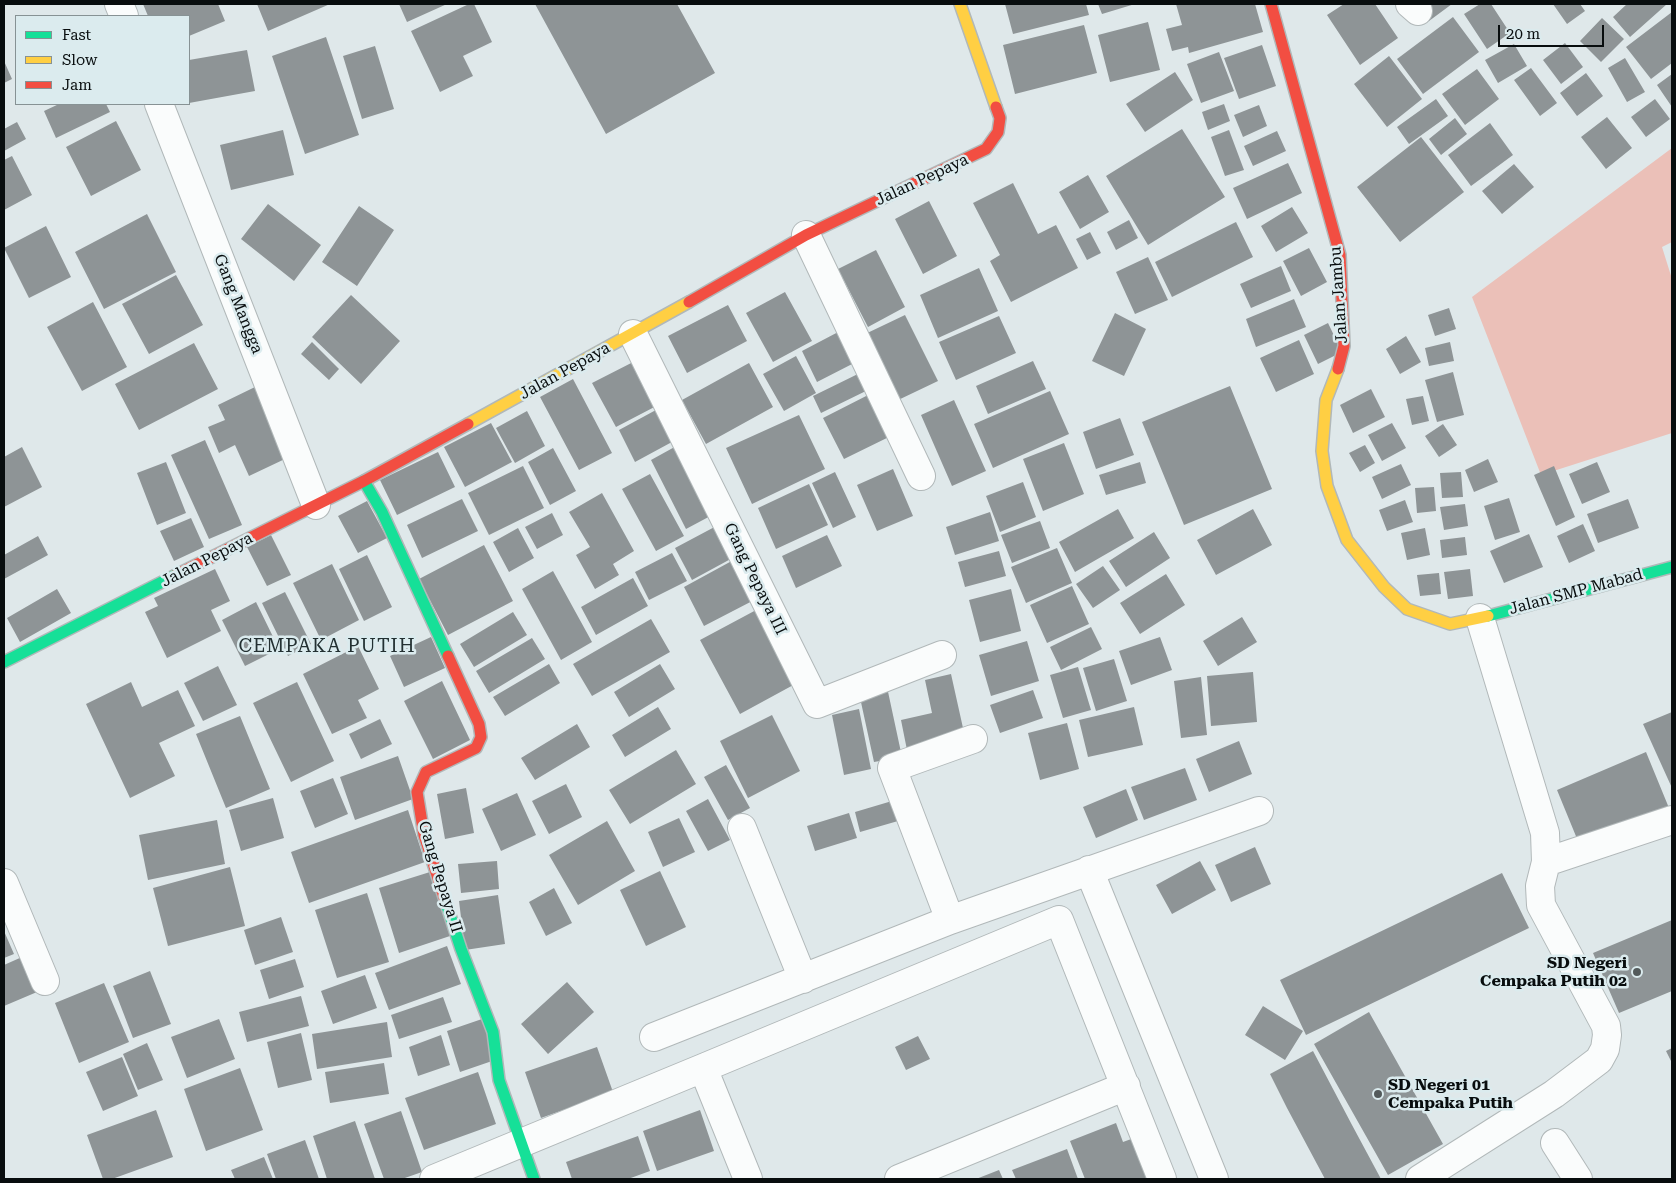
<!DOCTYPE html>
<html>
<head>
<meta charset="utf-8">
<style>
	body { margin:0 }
	#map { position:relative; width:1676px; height:1183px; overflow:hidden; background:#dfe8ea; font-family:"Roboto Serif",serif }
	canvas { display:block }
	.frame { position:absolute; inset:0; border:5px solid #080d0e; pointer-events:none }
	.legend { position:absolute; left:15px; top:15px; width:175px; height:90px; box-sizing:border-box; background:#dbebee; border:1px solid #879294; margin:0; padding:6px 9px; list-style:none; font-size:15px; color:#080d0e }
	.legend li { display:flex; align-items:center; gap:10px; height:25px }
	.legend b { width:25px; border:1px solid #879294 }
	.scale { position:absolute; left:1498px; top:25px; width:106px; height:22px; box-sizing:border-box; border:2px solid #080d0e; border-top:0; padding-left:6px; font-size:15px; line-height:18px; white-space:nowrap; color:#080d0e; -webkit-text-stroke:4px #dbebee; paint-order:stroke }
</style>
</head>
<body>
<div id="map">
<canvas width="1676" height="1183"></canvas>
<div class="frame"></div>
<ul class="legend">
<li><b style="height:6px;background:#16e098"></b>Fast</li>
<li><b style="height:6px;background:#ffcf43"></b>Slow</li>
<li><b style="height:6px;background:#f24e42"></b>Jam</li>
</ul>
<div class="scale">20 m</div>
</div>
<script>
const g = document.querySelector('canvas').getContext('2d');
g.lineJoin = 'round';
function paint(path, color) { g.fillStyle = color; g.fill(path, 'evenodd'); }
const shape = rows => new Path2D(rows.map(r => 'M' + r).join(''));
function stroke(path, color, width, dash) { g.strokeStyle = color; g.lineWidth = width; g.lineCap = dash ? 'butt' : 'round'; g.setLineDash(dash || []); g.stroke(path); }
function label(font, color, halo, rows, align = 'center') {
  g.font = font + ' "Roboto Serif",serif'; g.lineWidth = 5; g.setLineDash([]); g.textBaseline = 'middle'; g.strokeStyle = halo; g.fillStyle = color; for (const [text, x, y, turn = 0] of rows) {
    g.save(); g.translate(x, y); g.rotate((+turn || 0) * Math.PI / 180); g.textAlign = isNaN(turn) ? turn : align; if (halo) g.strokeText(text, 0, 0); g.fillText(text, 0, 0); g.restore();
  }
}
const green = shape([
	[1672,148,1672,242,1662,247,1672,279,1672,433,1541,475,1472,297]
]);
const building = shape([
	[143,4,218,4,225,21,189,36,189,16,148,16],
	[257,4,330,4,268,31],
	[399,4,447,4,407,22],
	[469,4,474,4,492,42,463,56,473,76,440,92,411,31],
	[535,4,677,4,715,73,606,134],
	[1005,4,1086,4,1089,15,1013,34],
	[1098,4,1135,4,1102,14],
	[1176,4,1255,4,1263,32,1189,53,1188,47,1172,51,1166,29,1182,25],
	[1344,4,1375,4,1398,38,1360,65,1327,15],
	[1416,4,1452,4,1429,21],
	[1480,4,1491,4,1510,33,1487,49,1464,14],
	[1553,4,1580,4,1585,11,1567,24],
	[1627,4,1667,4,1630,37,1613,17],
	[1672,12,1672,63,1651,79,1626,47],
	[1453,17,1479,52,1423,94,1397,59],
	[1602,18,1624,39,1601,62,1580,41],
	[1148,22,1160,70,1110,82,1098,35],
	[1084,25,1097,73,1015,94,1003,45],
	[326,37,359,135,305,154,272,56],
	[1565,43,1583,67,1561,84,1543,60],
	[1514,44,1527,66,1498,83,1485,60],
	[1262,45,1276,86,1239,99,1224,58],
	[375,46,394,109,362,119,343,56],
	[247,50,255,91,189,103,189,60],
	[1219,52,1234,91,1201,103,1187,64],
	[1389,56,1422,99,1387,127,1354,84],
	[1625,58,1645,92,1627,102,1608,68],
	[4,61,12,79,4,83],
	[1531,68,1557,103,1540,116,1514,80],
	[1477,69,1499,99,1465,125,1442,94],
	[1175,72,1193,100,1145,132,1126,104],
	[1586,73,1603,96,1577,116,1560,93],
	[1672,74,1672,107,1657,85],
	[1436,99,1448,116,1409,144,1397,127],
	[1655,99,1670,119,1646,137,1631,117],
	[59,104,106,104,110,112,56,138,44,111],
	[1224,104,1230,121,1208,130,1202,112],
	[1259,105,1267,126,1243,137,1234,115],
	[1607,117,1632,148,1606,169,1581,137],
	[1455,118,1467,134,1441,155,1429,139],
	[116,121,141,170,91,196,66,147],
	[17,122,26,139,4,151,4,129],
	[1490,123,1513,155,1471,186,1448,155],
	[1182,129,1225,197,1148,245,1106,176],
	[283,130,294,175,231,190,220,145],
	[1229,130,1244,170,1225,176,1211,137],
	[1277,131,1286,151,1253,166,1244,146],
	[1421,137,1464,192,1400,242,1357,187],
	[12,156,32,195,4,210,4,160],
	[1288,163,1302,193,1247,219,1233,188],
	[1514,164,1534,187,1502,214,1482,191],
	[1088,175,1109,212,1080,229,1059,192],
	[1013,183,1038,234,1056,225,1078,268,1011,302,990,261,1000,255,973,203],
	[929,201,957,256,923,274,895,219],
	[268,204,321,245,294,281,241,239],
	[359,206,394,230,357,286,322,262],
	[1292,207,1308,233,1276,252,1261,226],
	[147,214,176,272,104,309,75,252],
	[1129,220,1138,238,1116,250,1107,232],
	[1236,222,1253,257,1172,297,1155,262],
	[46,226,71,277,29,298,4,248],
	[1090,232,1101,253,1087,260,1076,239],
	[1309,248,1327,282,1301,296,1283,261],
	[876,250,905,307,868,327,838,269],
	[1148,257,1168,300,1135,314,1116,272],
	[1281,266,1291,291,1251,308,1240,284],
	[979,268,998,311,938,338,920,295],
	[176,275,203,325,149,354,122,304],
	[785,292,812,341,773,362,746,313],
	[351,295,400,341,361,384,312,337],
	[1294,299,1306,327,1256,347,1246,319],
	[93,302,127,367,82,391,47,327],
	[728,305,747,341,687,373,668,336],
	[1449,308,1456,329,1435,336,1428,315],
	[1115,313,1146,329,1124,376,1092,361],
	[905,315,938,381,894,402,861,336],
	[999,316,1016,353,956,380,939,342],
	[1328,323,1342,352,1318,364,1304,335],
	[842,330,858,361,817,382,802,351],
	[1406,336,1421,362,1400,374,1386,349],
	[1299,340,1314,374,1276,392,1260,358],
	[312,342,339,369,329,380,301,354],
	[1450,342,1454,361,1429,366,1425,348],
	[194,343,218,389,139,430,115,384],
	[796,356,816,393,784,411,763,374],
	[641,358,664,402,616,427,592,383],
	[1033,361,1046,389,988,414,976,386],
	[749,363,773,407,706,444,682,400],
	[864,371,872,388,821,413,813,396],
	[1453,372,1464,415,1437,422,1425,380],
	[573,379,612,453,579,470,540,397],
	[1230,386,1272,489,1184,525,1142,422],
	[255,387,287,458,249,476,235,445,219,453,208,427,225,420,218,405],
	[1371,389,1385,417,1353,433,1340,405],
	[1050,391,1069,434,993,468,974,424],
	[874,392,895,434,844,459,823,418],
	[1423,396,1429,421,1412,425,1406,399],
	[954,400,986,471,952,486,921,415],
	[667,404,683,436,635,462,619,430],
	[527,411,545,446,515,463,496,428],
	[799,415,825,469,752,504,726,448],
	[1120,418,1134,455,1096,469,1083,432],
	[491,423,512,462,465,487,444,447],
	[1392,423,1406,448,1382,461,1368,435],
	[1443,424,1457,445,1439,457,1425,436],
	[205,440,242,525,209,539,171,455],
	[1064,443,1084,494,1043,511,1023,459],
	[680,444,716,513,686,529,651,460],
	[1365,445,1375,463,1360,472,1349,453],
	[22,447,42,487,4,507,4,457],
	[553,448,576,491,550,505,528,462],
	[438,452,455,487,397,515,380,480],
	[1488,459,1498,482,1474,492,1465,470],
	[166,462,186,513,157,525,137,473],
	[1140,462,1146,483,1106,495,1099,475],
	[1597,462,1610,492,1582,504,1569,474],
	[1401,464,1411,485,1382,499,1372,477],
	[523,466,544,508,489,535,468,493],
	[1554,466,1575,517,1556,526,1534,475],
	[893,469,913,516,877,531,857,485],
	[835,472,856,517,833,528,812,483],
	[1461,472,1463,497,1442,498,1440,473],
	[650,474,684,536,656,551,622,489],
	[1023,482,1036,517,1000,532,986,496],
	[809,484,828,525,776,549,758,508],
	[1434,487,1436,511,1417,513,1415,488],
	[602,493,634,551,613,564,619,575,595,589,576,555,590,547,569,512],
	[1509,498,1520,532,1495,540,1484,506],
	[462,499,478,531,422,558,407,525],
	[1628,499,1639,528,1598,543,1587,514],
	[1405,500,1413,522,1387,531,1379,510],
	[367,501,387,538,358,553,338,516],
	[1465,504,1468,526,1444,530,1440,507],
	[1118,509,1134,538,1075,572,1059,542],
	[1253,509,1272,545,1216,575,1197,540],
	[990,512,999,541,955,555,946,527],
	[552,513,563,535,537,549,525,527],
	[191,518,204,547,174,561,160,531],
	[1040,521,1050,548,1012,563,1001,535],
	[722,523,738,555,692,580,675,548],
	[1583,524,1595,551,1569,563,1557,536],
	[518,528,534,558,509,572,493,542],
	[1425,528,1430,555,1407,560,1401,533],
	[1154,532,1170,558,1126,587,1109,561],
	[1529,534,1543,567,1504,583,1490,551],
	[271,535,291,575,267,586,247,547],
	[827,535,842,566,796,588,782,556],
	[38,536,48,555,4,579,4,555],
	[1465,537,1467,555,1442,558,1440,540],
	[484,545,513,601,448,635,419,579],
	[1057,548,1072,583,1026,603,1011,567],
	[999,551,1006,576,965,587,958,562],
	[672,553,687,581,649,600,635,572],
	[367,555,392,607,364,621,339,569],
	[739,557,760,597,704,626,684,587],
	[332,564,359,620,321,640,293,583],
	[1103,566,1120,590,1093,608,1076,584],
	[215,569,230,601,211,610,221,631,167,658,145,612,158,606,154,598],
	[1470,569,1473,596,1448,599,1444,572],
	[553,571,592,642,561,660,522,589],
	[1439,573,1441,594,1420,596,1417,575],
	[1166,574,1185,605,1140,634,1120,603],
	[633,578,648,606,596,635,581,607],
	[1072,586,1089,624,1047,643,1030,605],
	[57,589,71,613,20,642,7,618],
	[1011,589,1021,631,980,642,969,600],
	[285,592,311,644,288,656,262,603],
	[256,602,279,649,245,666,222,620],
	[758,609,797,683,740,714,700,640],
	[513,612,527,635,474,667,460,644],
	[1242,617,1257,642,1218,666,1203,641],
	[651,619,670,652,592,696,573,664],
	[1091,627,1102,649,1061,670,1050,647],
	[431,637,445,668,404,687,390,656],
	[1160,637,1172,670,1131,685,1119,651],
	[532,638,545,659,489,693,476,671],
	[1027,641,1039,681,991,696,979,655],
	[358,646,379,689,358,700,367,718,332,734,303,674],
	[1114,659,1127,701,1096,711,1083,668],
	[549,664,560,683,505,716,493,697],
	[660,664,675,689,629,717,614,692],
	[218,666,237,705,203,721,184,683],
	[1078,667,1091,710,1063,718,1050,675],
	[1253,672,1257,722,1211,726,1207,676],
	[951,674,965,737,907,750,901,720,932,713,925,680],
	[1201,677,1207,735,1181,738,1174,681],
	[442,681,470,740,433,759,404,701],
	[131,682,142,707,178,690,195,726,159,743,175,776,130,798,86,704],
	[297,682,334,761,291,782,253,703],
	[887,687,902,757,874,762,859,693],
	[1033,690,1043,718,1000,733,990,705],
	[658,707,671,729,625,757,612,735],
	[1134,707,1143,745,1088,757,1079,720],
	[859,709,871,769,844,775,832,715],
	[1672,712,1672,788,1643,724],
	[772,715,800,771,748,798,720,741],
	[240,716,270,789,226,808,196,734],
	[380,719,392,744,361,759,349,734],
	[1067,723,1079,769,1040,780,1028,733],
	[577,724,590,747,535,780,521,758],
	[1239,741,1252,774,1209,792,1196,759],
	[676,750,696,784,630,824,609,790],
	[1646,752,1669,808,1580,846,1557,790],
	[398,756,413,799,355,820,340,777],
	[726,765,750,808,728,820,704,777],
	[1185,768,1197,800,1144,820,1131,787],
	[333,778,348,814,315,828,300,791],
	[566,784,582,817,549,834,532,801],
	[466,788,474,833,445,839,437,794],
	[1126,789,1138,820,1096,838,1083,807],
	[517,793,536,835,501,851,482,809],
	[273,798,284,838,241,851,229,810],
	[708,799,730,840,708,851,686,811],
	[892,801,898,821,860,832,855,812],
	[408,810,425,862,309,903,291,852],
	[849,813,857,838,815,851,807,826],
	[679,818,695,852,663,867,648,832],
	[217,820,225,864,148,880,139,835],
	[607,821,635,871,578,905,549,855],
	[1255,847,1271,884,1231,902,1215,865],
	[497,861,499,889,461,893,458,864],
	[1200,861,1216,890,1172,914,1156,885],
	[230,867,245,926,168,946,153,888],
	[660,871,686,927,646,946,620,890],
	[430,872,450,936,399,953,379,888],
	[1502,873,1529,928,1306,1035,1280,980],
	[554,888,572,923,546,936,529,902],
	[367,893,389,962,337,978,315,910],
	[498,895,505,944,465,950,459,901],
	[281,917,293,952,255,965,244,930],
	[1672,920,1672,991,1619,1013,1593,953],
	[4,931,14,954,4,958],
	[447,946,461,984,389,1010,375,973],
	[22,957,37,992,4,1006,4,965],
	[295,959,304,987,269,999,260,970],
	[150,971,171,1024,133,1038,113,986],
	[365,975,377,1008,333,1024,321,991],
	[567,982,594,1012,548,1054,521,1024],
	[104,983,129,1042,79,1063,55,1003],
	[301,996,309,1026,247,1042,239,1012],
	[443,997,452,1022,399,1039,391,1015],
	[1263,1006,1303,1031,1285,1060,1245,1035],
	[1369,1012,1443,1144,1388,1175,1314,1044],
	[219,1019,235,1059,187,1078,171,1037],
	[482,1019,495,1060,460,1072,447,1031],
	[387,1022,392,1057,317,1069,312,1034],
	[301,1033,312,1080,278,1088,267,1042],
	[441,1035,450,1065,418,1076,409,1047],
	[918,1036,930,1059,906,1070,895,1047],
	[147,1043,163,1080,138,1090,123,1054],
	[597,1047,613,1092,541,1118,525,1072],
	[1672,1048,1672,1063,1666,1051],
	[1313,1051,1352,1125,1381,1179,1325,1179,1287,1108,1270,1074],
	[122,1057,138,1096,103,1111,86,1072],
	[384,1063,389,1094,330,1103,325,1072],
	[240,1068,263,1130,206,1151,184,1089],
	[478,1072,496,1124,424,1150,405,1098],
	[156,1110,173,1157,112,1179,103,1179,87,1135],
	[700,1110,714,1151,657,1171,643,1131],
	[401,1111,422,1172,402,1179,384,1179,364,1124],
	[355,1121,375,1179,327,1179,313,1136],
	[1116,1123,1123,1142,1134,1138,1150,1179,1085,1179,1070,1141],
	[638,1136,650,1171,628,1179,572,1179,566,1162],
	[305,1140,319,1179,276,1179,267,1154],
	[1067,1149,1078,1179,1016,1179,1012,1170],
	[264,1157,273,1179,235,1179,231,1170],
	[999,1170,1003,1179,976,1179]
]);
const street = shape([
	[119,4,124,16],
	[1410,4,1418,11],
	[159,104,316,505],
	[806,235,921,476],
	[633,334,817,704,942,655],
	[742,828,803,979],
	[1546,862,1672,820],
	[1089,870,1214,1179],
	[4,883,45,981],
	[950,920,892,768,973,739],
	[654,1037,950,920,1259,811],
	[703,1068,1059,920,1162,1179],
	[1555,1143,1578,1179],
	[434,1179,703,1068,748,1179],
	[899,1179,1126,1086],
	[1420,1179,1554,1094,1599,1060,1605,1049,1607,1035,1606,1026,1541,905,1540,886,1546,862,1545,833,1480,618]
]);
const fast = shape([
	[364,481,382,512,448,656],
	[1488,616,1672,567],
	[4,662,176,575],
	[445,900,461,949,493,1032,499,1080,534,1179]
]);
const slow = shape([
	[960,4,996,107],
	[1338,369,1326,400,1322,451,1327,486,1347,540,1384,587,1407,609,1450,624,1488,616],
	[468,424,689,302]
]);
const jam = shape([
	[1271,4,1340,255,1344,346,1338,369],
	[689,302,806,235,986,149,998,132,1000,118,996,107],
	[176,575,364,481,468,424],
	[445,900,424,835,417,792,426,772,476,748,481,737,479,724,448,656]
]);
const markers = [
	[1637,972,5,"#535a5b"],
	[1378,1094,5,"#535a5b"]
];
const streetNames = [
	["Jalan Pepaya",922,180,-25],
	["Jalan Jambu",1339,295,-94],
	["Gang Mangga",238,304,68],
	["Jalan Pepaya",565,371,-29],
	["Jalan Pepaya",207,560,-27],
	["Gang Pepaya III",755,579,64],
	["Jalan SMP Mabad",1576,592,-15],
	["Gang Pepaya II",440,877,73]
];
const poiNames = [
	["SD Negeri",1627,963],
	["Cempaka Putih 02",1627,981],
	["SD Negeri 01",1388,1085,"left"],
	["Cempaka Putih",1388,1103,"left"]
];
const quarterNames = [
	["CEMPAKA PUTIH",327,646]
];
paint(green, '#ebc0b8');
paint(building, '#8e9496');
stroke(street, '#b1b8b9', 30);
stroke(fast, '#b1b8b9', 14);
stroke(slow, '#b1b8b9', 14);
stroke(jam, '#b1b8b9', 14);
stroke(street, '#fafcfc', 28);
stroke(fast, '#16e098', 11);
stroke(slow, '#ffcf43', 11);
stroke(jam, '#f24e42', 11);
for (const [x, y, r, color] of markers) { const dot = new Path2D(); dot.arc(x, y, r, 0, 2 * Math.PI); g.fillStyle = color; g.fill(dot); stroke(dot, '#dbebee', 2); }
label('16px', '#080d0e', '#dbebee', streetNames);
label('bold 16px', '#080d0e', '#dbebee', poiNames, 'right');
g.letterSpacing = '1px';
label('19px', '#233032', '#dbebee', quarterNames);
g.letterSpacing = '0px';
</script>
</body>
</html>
